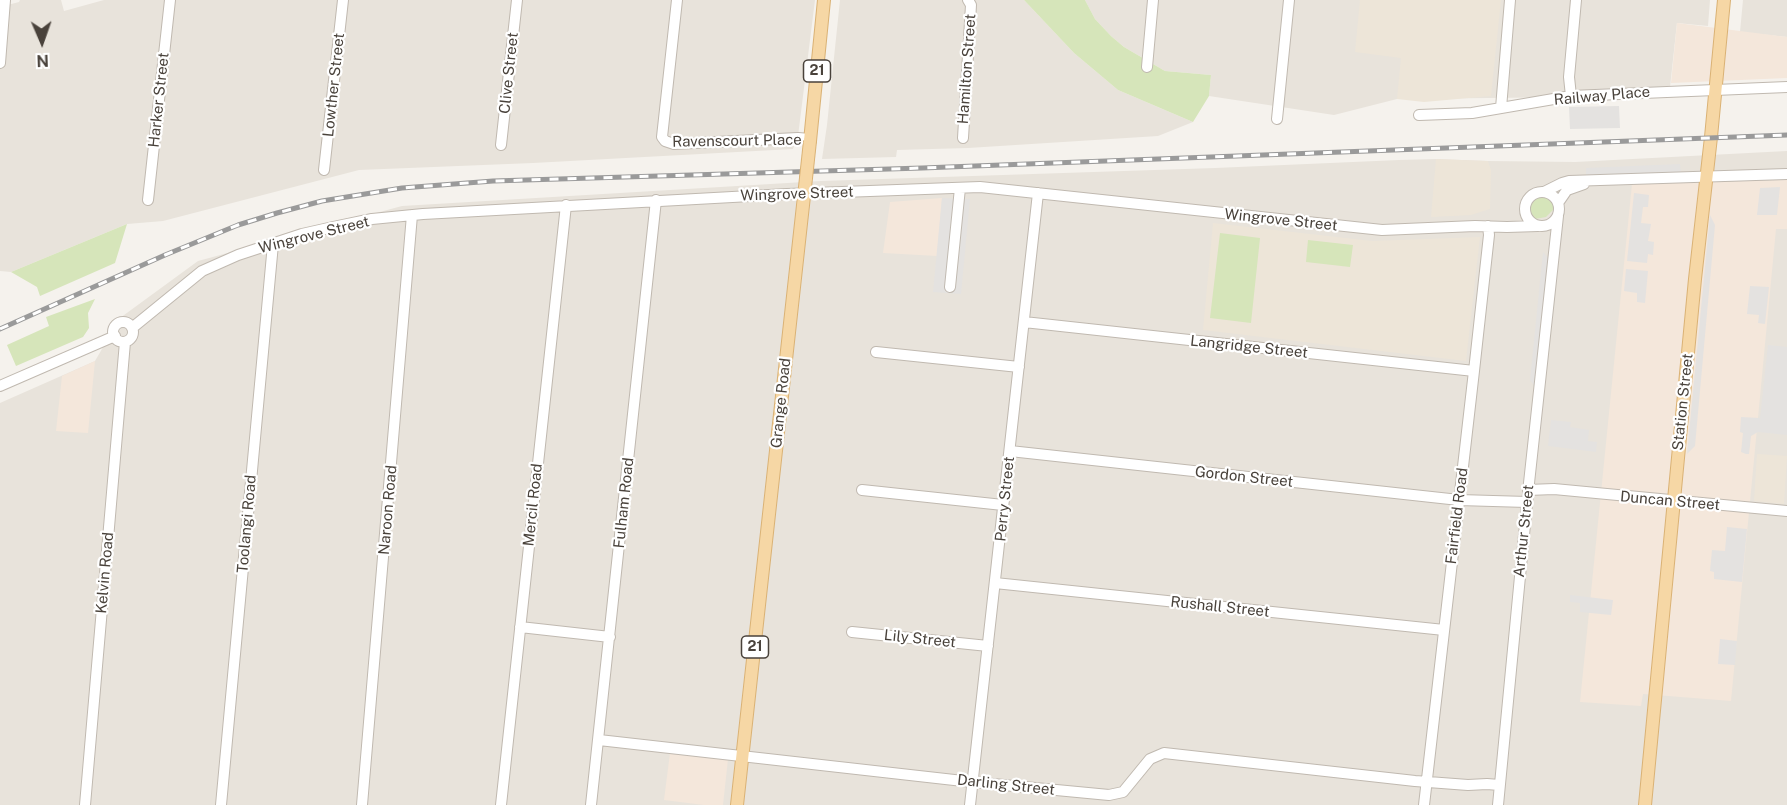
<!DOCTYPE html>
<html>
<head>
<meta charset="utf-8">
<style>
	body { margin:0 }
	#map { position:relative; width:1787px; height:805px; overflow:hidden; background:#f5f2ed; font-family:"Public Sans",sans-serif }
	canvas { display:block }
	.north { position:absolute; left:12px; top:12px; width:60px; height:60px; -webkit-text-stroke:4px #fff; paint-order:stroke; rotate:178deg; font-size:16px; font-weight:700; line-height:24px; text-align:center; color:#49423b }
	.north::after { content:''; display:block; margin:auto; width:21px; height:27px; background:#49423b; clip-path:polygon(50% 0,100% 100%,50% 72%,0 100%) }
</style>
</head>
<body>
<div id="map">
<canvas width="1787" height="805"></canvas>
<div class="north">N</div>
</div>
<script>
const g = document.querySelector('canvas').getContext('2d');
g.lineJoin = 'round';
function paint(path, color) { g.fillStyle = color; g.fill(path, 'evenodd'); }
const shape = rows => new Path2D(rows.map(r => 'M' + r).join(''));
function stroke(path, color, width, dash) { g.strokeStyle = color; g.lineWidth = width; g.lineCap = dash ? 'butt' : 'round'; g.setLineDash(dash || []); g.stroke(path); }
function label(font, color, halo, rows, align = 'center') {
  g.font = font + ' "Public Sans",sans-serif'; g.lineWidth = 4.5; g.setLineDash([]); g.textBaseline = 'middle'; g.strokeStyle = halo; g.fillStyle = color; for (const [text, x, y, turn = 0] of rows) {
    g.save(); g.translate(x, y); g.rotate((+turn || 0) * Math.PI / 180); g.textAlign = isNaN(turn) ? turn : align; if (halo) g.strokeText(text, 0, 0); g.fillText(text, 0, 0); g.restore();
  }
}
const residential = shape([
	[20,0,61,0,64,11,104,0,815,0,798,136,793,149,533,163,359,170,163,221,127,224,11,272,0,271,0,7,19,2],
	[840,0,1024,0,1074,53,1118,90,1193,122,1158,136,968,148,897,150,896,157,822,159,827,125],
	[1085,0,1710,0,1708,26,1677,23,1669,96,1397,99,1334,115,1209,96,1211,75,1165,71,1124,47,1111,36,1095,19],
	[1743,0,1787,0,1787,37,1740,32],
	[1787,151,1787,805,0,805,0,403,95,361,120,318,198,261,402,206,821,181,1215,168,1399,160,1436,159,1488,161,1575,162]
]);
const commercial = shape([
	[1677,23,1787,37,1787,78,1671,83],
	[1787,180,1787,229,1776,229,1731,701,1643,694,1641,706,1580,702,1632,184],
	[942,198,937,256,883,253,890,202],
	[95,361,88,433,56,431,62,376],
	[670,753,728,759,723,805,704,805,664,800]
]);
const education = shape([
	[1360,0,1501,0,1491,96,1424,102,1397,99,1401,58,1355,52],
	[1436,159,1488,161,1491,170,1490,209,1471,215,1431,217],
	[1213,223,1372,241,1480,237,1466,361,1203,330],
	[1757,454,1787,456,1784,504,1754,501]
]);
const green = shape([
	[1024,0,1085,0,1095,19,1111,36,1124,47,1165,71,1211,75,1209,96,1193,122,1118,90,1074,53],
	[1539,197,1546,197,1551,200,1554,204,1554,209,1546,217,1535,219,1529,213,1529,208,1533,200],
	[127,224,115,263,40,296,37,287,11,272],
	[1220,233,1260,238,1251,323,1210,318],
	[1308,240,1353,245,1350,267,1306,262],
	[95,299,88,313,89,328,83,337,16,366,7,345,49,326,46,317]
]);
const parking = shape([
	[1619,106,1620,128,1570,129,1569,107],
	[1680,164,1681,172,1586,175,1586,168],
	[1780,187,1777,215,1757,215,1760,188],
	[1634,193,1649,195,1648,207,1643,207,1641,223,1651,224,1648,241,1654,242,1653,255,1648,254,1647,263,1627,261],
	[942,198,970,199,961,294,933,292],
	[1710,215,1715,225,1695,446,1687,454],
	[1543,252,1548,258,1535,387,1530,380],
	[1626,269,1648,271,1645,303,1637,302,1637,293,1624,291],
	[1750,286,1769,287,1765,324,1758,323,1759,315,1747,314],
	[1768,345,1787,347,1787,435,1758,432,1751,436,1749,454,1746,454,1741,452,1743,433,1740,432,1741,417,1760,418],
	[1551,420,1571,422,1570,427,1589,430,1588,441,1597,442,1596,452,1548,446],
	[1727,527,1747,529,1742,582,1714,579,1714,572,1710,571,1712,550,1725,551],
	[1570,595,1613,600,1611,615,1580,612,1580,603,1570,602],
	[1720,639,1737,641,1735,665,1718,664]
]);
const minor = shape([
	[677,0,662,137,665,141,674,144,798,138,810,139],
	[0,63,5,0],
	[1147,67,1153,0],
	[1571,96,1569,77,1576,0],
	[1501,108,1510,0],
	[1419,115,1472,113,1571,96,1787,87],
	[1277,119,1289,0],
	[963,138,971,5,968,0],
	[501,145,517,0],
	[324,170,343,0],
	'1525 209a17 17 0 1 1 34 0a17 17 0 1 1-34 0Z',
	[1544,192,1562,183,1569,181,1787,174],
	[148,200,170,0],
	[1558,203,1567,190,1584,184],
	[950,287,960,188],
	[1024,322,1474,371],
	'113 332a10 10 0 1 1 20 0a10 10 0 1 1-20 0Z',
	[132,328,202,271,238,255,302,234,333,227,372,219,423,214,787,194,980,187,1382,230,1475,226,1507,227,1538,226],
	[876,352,1019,367],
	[0,386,115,336],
	[1010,451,1459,500,1527,502],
	[862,490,1003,505],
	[1528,490,1554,489,1787,511],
	[995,583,1444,630],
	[520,627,610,637],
	[852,632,988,646],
	[599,740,972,782,1109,795,1123,792,1150,759,1164,753,1415,781,1468,785,1487,784,1499,785],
	[85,805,125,342],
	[221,805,273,244],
	[362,805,412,215],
	[501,805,566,205],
	[591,805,656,200],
	[970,805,1038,193],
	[1424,805,1474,371,1489,235,1488,226],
	[1498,805,1529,483,1558,216]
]);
const major = shape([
	[810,141,824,0],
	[737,805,806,178],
	[1645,805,1695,279,1711,137,1724,0]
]);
const rail = shape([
	[0,329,165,255,238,225,277,213,322,201,402,188,493,181,922,168,1787,135]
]);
const majorBridge = shape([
	[806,178,810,141]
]);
const shields = [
	[817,71,27],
	[755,647,27]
];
const shieldNames = [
	["21",817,71],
	["21",755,647]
];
const streetNames = [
	["Hamilton Street",967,69,-86],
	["Clive Street",509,73,-84],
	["Lowther Street",334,85,-84],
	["Railway Place",1602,96,-5],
	["Harker Street",159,100,-84],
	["Ravenscourt Place",737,141,-1],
	["Wingrove Street",797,194,-2],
	["Wingrove Street",1281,220,6],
	["Wingrove Street",314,235,-14],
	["Langridge Street",1249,347,6],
	["Station Street",1683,402,-84],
	["Grange Road",781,403,-84],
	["Gordon Street",1244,477,6],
	["Perry Street",1005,499,-84],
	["Duncan Street",1670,501,5],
	["Fulham Road",624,503,-84],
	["Mercil Road",533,505,-84],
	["Naroon Road",388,510,-85],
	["Fairfield Road",1457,516,-83],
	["Toolangi Road",247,524,-85],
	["Arthur Street",1524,531,-84],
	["Kelvin Road",105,573,-85],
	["Rushall Street",1220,607,6],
	["Lily Street",920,639,6],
	["Darling Street",1006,785,6]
];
paint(residential, '#e8e3db');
paint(commercial, '#f4e7db');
paint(education, '#ede5d8');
paint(green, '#d6e5ba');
paint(parking, '#e4e2e0');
stroke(minor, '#c0b9b0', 12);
stroke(major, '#dab275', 14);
stroke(minor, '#fff', 10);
stroke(major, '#f6d7a5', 12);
stroke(rail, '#9a9a9a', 5);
stroke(rail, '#fff', 3, [9]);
stroke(majorBridge, '#dab275', 14, []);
stroke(majorBridge, '#f6d7a5', 12);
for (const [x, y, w] of shields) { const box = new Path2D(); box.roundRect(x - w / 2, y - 11, w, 22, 4.5); g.fillStyle = '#fff'; g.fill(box); stroke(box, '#49423b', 1.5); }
label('bold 14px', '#49423b', null, shieldNames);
label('15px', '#49423b', '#fff', streetNames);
</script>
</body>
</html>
